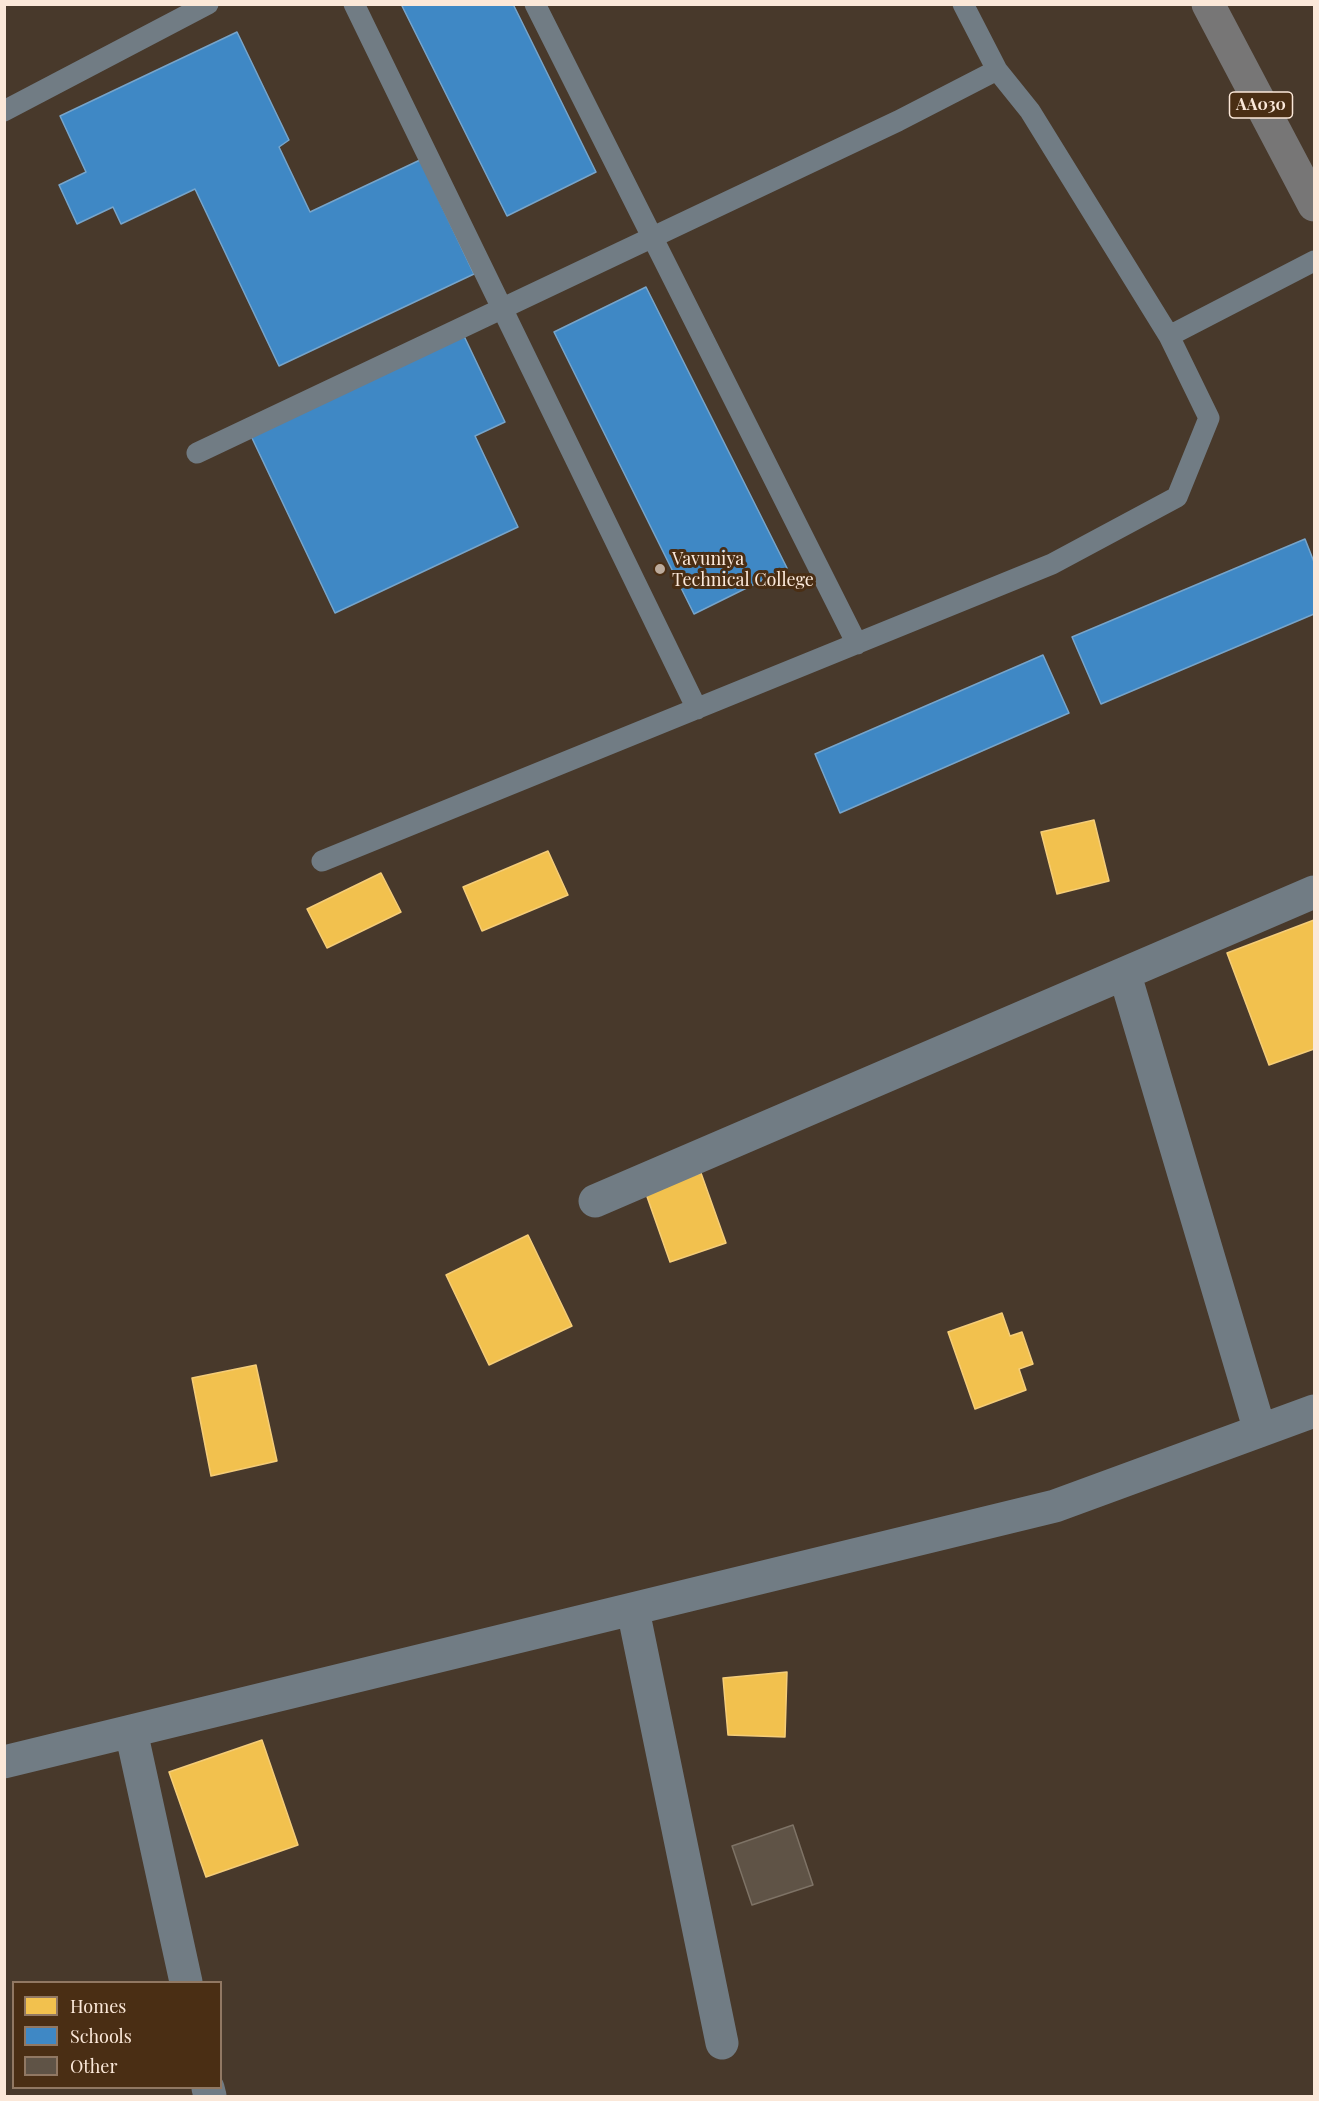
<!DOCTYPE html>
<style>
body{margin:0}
#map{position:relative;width:1319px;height:2101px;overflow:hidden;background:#48392b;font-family:"Playfair Display",serif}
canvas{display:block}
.frame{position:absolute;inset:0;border:6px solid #fbe8d9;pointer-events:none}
.legend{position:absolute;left:12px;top:1981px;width:210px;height:108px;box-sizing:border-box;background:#4a2e14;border:2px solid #917863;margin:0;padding:8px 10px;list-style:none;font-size:18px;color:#fbe8d9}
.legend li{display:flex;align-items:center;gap:12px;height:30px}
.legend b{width:30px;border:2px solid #917863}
</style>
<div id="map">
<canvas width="1319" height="2101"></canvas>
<div class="frame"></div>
<ul class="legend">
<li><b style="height:16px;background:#f2c14e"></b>Homes</li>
<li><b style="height:16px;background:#3f88c5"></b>Schools</li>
<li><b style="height:16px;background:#5f5346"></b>Other</li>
</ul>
</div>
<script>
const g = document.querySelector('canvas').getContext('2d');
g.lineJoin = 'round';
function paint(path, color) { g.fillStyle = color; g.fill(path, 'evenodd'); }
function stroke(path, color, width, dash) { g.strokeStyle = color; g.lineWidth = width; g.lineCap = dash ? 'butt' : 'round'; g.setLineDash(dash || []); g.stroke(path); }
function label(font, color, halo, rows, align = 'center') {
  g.font = font + ' "Playfair Display",serif'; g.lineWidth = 6; g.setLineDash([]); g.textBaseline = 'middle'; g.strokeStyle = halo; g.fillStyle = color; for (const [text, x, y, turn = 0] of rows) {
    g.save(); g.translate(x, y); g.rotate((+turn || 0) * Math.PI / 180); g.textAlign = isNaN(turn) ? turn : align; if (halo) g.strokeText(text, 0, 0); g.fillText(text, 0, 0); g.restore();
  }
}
const homes = new Path2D(`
 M 1094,820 L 1109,881 L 1057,894 L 1041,832 Z
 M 548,851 L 568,895 L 482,931 L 463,887 Z
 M 381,873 L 401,912 L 327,948 L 307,909 Z
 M 1314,920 L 1314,1049 L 1269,1065 L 1227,953 Z
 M 701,1173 L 726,1243 L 670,1262 L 645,1191 Z
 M 528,1235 L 572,1326 L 489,1365 L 446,1275 Z
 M 1002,1313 L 1010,1336 L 1022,1332 L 1033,1364 L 1019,1369 L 1026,1390 L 975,1409 L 948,1332 Z
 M 256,1365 L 277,1461 L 211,1476 L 192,1378 Z
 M 787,1672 L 785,1737 L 728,1735 L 723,1678 Z
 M 262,1740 L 298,1845 L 206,1877 L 169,1772 Z`);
const schools = new Path2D(`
 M 401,4 L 513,4 L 596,172 L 507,216 Z
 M 237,32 L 289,140 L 279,147 L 310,212 L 420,160 L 474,274 L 279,366 L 195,189 L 121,224 L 113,207 L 77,224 L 59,185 L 86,172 L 60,116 Z
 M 646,287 L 787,568 L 694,614 L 554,332 Z
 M 464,336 L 505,422 L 475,436 L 518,527 L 335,613 L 251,436 Z
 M 1305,539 L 1314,562 L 1314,614 L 1101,704 L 1072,637 Z
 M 1043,655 L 1069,713 L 840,813 L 815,754 Z`);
const building = new Path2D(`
 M 793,1825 L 813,1885 L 752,1905 L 732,1846 Z`);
const lane = new Path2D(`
 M 354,4 L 697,709
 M 535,4 L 857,644
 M 963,4 L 997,70
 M 4,111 L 208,4
 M 197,453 L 898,121 L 997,70 L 1030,111 L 1169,336
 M 322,861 L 1052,564 L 1177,497 L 1209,418 L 1169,336 L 1314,261`);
const street = new Path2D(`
 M 1125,975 L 1260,1431
 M 595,1201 L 1314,892
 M 633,1610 L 722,2043
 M 131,1731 L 186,1982
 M 4,1762 L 1055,1506 L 1314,1411
 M 208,2088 L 210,2096`);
const highway = new Path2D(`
 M 1208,4 L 1314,205`);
const markers = [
 [660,569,6,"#bcab9c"]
];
const shields = [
 [1261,105,63]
];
const shieldNames = [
 ["AA030",1261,105]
];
const poiNames = [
 ["Vavuniya",672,559],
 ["Technical College",672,580]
];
paint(homes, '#f2c14e');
stroke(homes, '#f5cd78', 1.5);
paint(schools, '#3f88c5');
stroke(schools, '#77a5cb', 1.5);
paint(building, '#5f5346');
stroke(building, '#7e7366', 1.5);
stroke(lane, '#717c84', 21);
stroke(street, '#717c84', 33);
stroke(highway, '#777676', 33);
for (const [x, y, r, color] of markers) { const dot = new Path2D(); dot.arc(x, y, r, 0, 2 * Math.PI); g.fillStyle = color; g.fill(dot); stroke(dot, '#4a2e14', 2); }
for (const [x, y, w] of shields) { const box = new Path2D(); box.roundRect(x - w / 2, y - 13, w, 26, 4.5); g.fillStyle = '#4a2e14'; g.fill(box); stroke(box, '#fbe8d9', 1.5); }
label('bold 16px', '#fbe8d9', null, shieldNames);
label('18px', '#fbe8d9', '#4a2e14', poiNames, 'left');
</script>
